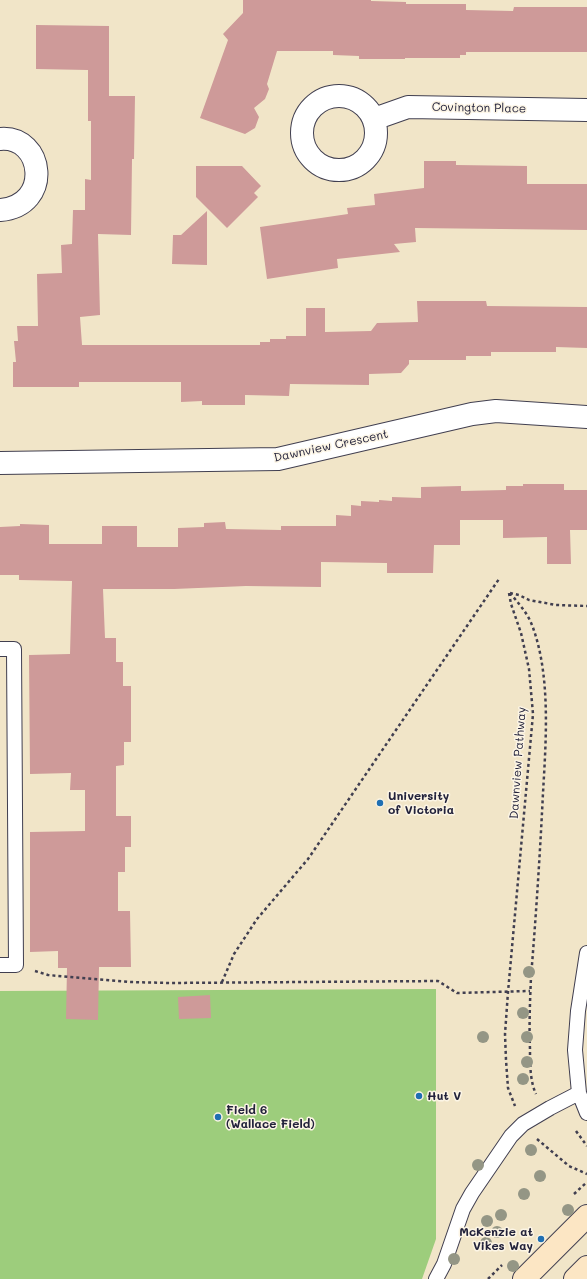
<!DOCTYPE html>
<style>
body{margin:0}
canvas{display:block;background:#f1e5c8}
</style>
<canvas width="587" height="1279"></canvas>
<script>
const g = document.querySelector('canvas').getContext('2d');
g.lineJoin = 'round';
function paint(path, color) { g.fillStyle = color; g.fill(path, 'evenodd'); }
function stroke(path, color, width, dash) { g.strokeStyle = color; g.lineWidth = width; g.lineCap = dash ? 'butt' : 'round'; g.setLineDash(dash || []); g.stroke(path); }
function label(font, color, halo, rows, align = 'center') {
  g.font = font + ' Mali,sans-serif'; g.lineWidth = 3; g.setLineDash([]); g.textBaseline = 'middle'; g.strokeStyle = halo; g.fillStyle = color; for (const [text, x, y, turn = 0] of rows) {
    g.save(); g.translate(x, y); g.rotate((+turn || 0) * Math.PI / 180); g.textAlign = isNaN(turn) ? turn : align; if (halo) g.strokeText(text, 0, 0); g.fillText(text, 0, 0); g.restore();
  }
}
const green = new Path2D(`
 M 436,989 L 436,1239 L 422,1279 L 0,1279 L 0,991 Z`);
const building = new Path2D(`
 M 243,0 L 371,0 L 371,1 L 406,2 L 406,4 L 466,4 L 466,10 L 513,11 L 514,7 L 587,7 L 587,52 L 466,52 L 466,55 L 460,55 L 460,58 L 405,58 L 405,59 L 359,59 L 359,56 L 333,55 L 333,51 L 277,51 L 267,84 L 269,89 L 265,99 L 254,108 L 259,117 L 255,128 L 245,134 L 200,118 L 228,40 L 223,34 L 243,13 Z
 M 36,25 L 109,26 L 109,96 L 135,96 L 134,159 L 132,159 L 131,235 L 98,234 L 100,315 L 80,317 L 82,345 L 260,345 L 260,342 L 270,342 L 270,339 L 286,339 L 286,336 L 306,336 L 306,308 L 325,308 L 325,332 L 371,331 L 377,323 L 418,322 L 417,301 L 486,301 L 487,306 L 587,307 L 587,348 L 556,347 L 556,352 L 491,352 L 491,356 L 466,356 L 466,360 L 409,360 L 409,364 L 401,373 L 369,374 L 369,385 L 290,384 L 289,396 L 245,395 L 245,405 L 202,405 L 202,401 L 181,402 L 181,382 L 79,382 L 79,387 L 13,387 L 13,362 L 16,362 L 14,341 L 18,341 L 17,326 L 38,326 L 37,274 L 62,273 L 61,245 L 72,244 L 73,210 L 85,210 L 85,179 L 91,180 L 91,121 L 88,121 L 88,70 L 36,69 Z
 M 424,161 L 456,161 L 456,165 L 527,166 L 527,184 L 587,184 L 587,230 L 415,228 L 416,242 L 394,244 L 400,252 L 337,259 L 338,268 L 267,279 L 260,227 L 348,214 L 347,208 L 375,205 L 374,194 L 424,188 Z
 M 196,166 L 242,166 L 261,186 L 254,193 L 258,197 L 227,228 L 196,197 Z
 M 207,211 L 207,265 L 172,264 L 173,235 L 181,235 Z
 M 523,484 L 564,484 L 564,490 L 587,490 L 587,530 L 570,530 L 571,564 L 547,564 L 547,537 L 503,538 L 503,520 L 460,520 L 460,545 L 434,545 L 433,573 L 387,573 L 387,563 L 321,562 L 321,587 L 246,586 L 174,589 L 103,589 L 105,638 L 116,638 L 116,662 L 123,662 L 123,686 L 131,686 L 131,742 L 124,742 L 124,765 L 116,766 L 116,816 L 131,816 L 131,847 L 125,847 L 125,872 L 118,872 L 118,911 L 130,911 L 131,967 L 99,967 L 98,1020 L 66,1019 L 67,968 L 58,968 L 58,951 L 30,952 L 30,832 L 85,831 L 85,790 L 70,790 L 71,773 L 30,774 L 29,655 L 70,654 L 72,581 L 19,580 L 19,575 L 0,575 L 0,527 L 20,526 L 20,524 L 49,525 L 49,544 L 102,544 L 102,526 L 137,526 L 137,547 L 178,547 L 178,528 L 204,527 L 204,523 L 225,522 L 226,529 L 281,530 L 281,526 L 336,526 L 336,515 L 351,516 L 351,505 L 361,506 L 361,501 L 379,502 L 379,500 L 392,501 L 392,497 L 421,498 L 421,487 L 461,486 L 461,491 L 506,490 L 506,486 L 523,486 Z
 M 210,995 L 211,1018 L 179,1019 L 178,997 Z`);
const path = new Path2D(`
 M 509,593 L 511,604 L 521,633 L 529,669 L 533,714 L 508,992 L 505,1034 L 506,1060 L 508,1088 L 515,1106
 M 510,593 C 518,603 527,612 532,625 C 551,675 546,740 543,793 C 540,854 536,916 531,977 C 530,1001 529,1025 530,1049 C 530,1064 530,1081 536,1094
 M 510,593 L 519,595 L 529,600 L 556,605 L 587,606
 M 35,971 L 48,975 L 129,982 L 170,983 L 438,981 L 457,993 L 530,991
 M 222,982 L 234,954 L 257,919 L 308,859 L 499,579
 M 576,1131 L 587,1146
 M 537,1139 L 569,1166 L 587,1174
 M 574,1194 L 587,1182
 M 488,1279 L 502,1265`);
const lane = new Path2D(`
 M 0,649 L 14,649 L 16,965 L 0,965
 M 587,953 L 578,1011 L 575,1050 L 579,1093 L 587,1113
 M 436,1279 L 444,1264 L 463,1209 L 472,1193 L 511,1136 L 523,1124 L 550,1108 L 579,1093`);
const street = new Path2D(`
 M302 133a37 37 0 1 1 74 0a37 37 0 1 1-74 0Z
 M 374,119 L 408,107 L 587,110
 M 0,139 C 44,135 53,206 0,210
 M 0,463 L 278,459 L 472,414 L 496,411 L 587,417`);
const secondary = new Path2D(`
 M 524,1279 L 587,1216
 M 575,1279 L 587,1267`);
const trees = [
 [529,972],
 [523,1013],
 [483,1037],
 [527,1037],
 [527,1062],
 [523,1079],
 [531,1150],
 [478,1165],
 [540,1176],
 [524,1194],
 [568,1210],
 [501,1215],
 [487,1221],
 [497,1232],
 [486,1243],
 [454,1259],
 [513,1266]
];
const markers = [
 [380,803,4,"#1f6fb2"],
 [419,1096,4,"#1f6fb2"],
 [218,1117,4,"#1f6fb2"],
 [541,1239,4,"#1f6fb2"]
];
const streetNames = [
 ["Covington Place",479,108,1],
 ["Dawnview Crescent",331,446,-12],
 ["Dawnview Pathway",518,763,-86]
];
const poiNames = [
 ["University",388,796],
 ["of Victoria",388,810],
 ["Hut V",427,1096],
 ["Field 6",226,1110],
 ["(Wallace Field)",226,1124],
 ["McKenzie at",533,1232,"right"],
 ["Vikes Way",533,1246,"right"]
];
paint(green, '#9dcd7c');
paint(building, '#ce9a99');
stroke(lane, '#413f50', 16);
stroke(street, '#413f50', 24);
stroke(secondary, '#413f50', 24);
stroke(path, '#413f50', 2.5, [3, 3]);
stroke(lane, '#fff', 14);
stroke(street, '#fff', 22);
stroke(secondary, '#fce6c4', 22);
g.fillStyle = '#949685';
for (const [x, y] of trees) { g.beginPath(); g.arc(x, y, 6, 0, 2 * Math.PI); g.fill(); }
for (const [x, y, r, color] of markers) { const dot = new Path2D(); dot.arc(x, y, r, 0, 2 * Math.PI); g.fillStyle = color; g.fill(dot); stroke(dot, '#fcf5e5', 1.5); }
label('12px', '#22223b', '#fcf5e5', streetNames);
label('bold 12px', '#22223b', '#fcf5e5', poiNames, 'left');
</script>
